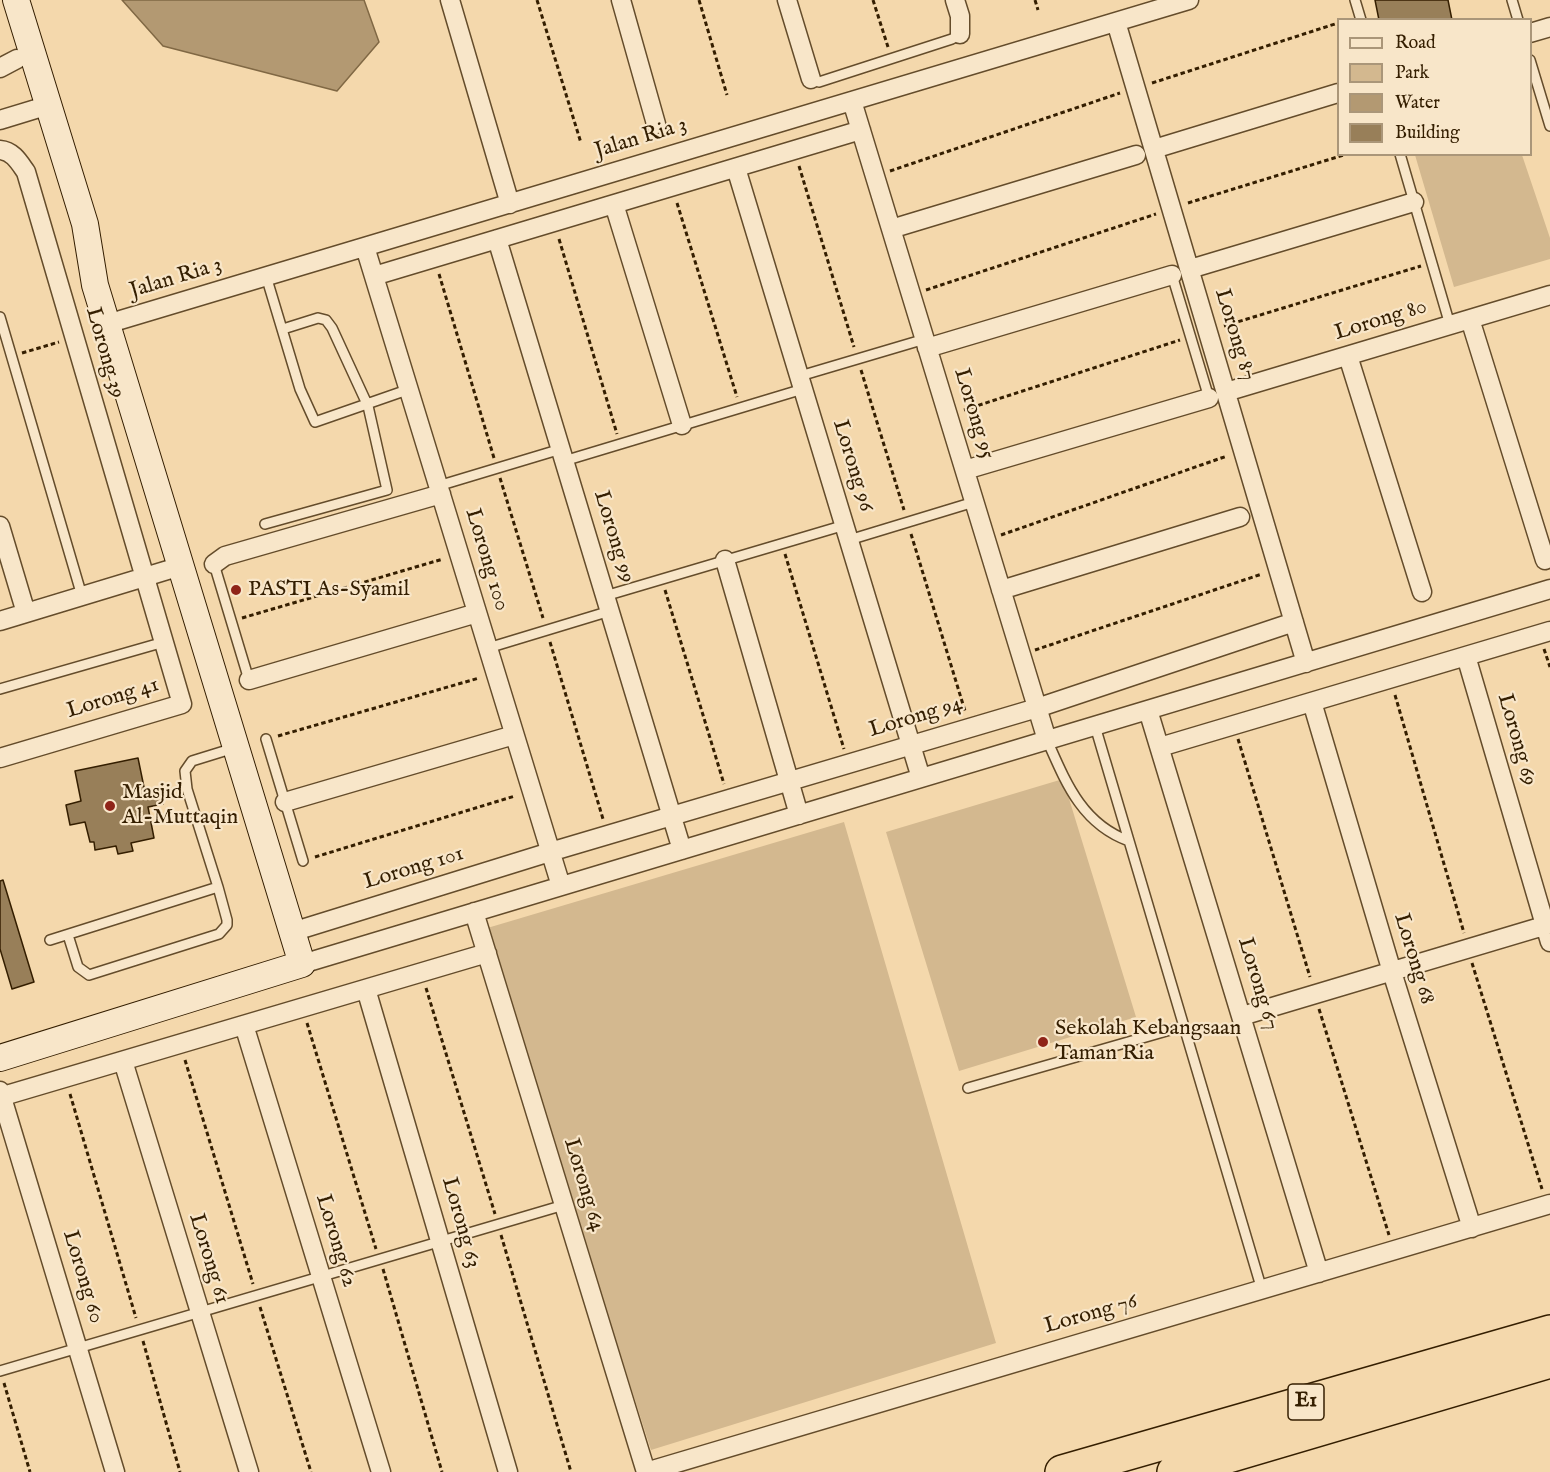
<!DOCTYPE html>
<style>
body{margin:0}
#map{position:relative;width:1550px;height:1472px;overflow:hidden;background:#f4d8ac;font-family:"IM FELL English",serif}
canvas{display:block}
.legend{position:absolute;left:1337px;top:18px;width:195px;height:138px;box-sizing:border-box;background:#f8e6c9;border:2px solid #aa9679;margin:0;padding:8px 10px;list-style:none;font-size:18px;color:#341e00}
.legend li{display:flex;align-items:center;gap:12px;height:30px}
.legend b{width:30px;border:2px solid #aa9679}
</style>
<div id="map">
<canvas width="1550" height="1472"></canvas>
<ul class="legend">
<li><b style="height:8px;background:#f8e6c9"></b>Road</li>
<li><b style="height:16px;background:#d3b88f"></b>Park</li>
<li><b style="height:16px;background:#b39972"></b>Water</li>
<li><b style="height:16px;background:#987f59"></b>Building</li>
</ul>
</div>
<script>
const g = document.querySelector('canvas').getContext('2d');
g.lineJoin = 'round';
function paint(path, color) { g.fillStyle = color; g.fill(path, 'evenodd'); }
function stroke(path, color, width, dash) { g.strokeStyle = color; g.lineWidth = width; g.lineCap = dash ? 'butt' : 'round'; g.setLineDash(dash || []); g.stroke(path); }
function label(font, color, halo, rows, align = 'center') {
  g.font = font + ' "IM FELL English",serif'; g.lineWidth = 4.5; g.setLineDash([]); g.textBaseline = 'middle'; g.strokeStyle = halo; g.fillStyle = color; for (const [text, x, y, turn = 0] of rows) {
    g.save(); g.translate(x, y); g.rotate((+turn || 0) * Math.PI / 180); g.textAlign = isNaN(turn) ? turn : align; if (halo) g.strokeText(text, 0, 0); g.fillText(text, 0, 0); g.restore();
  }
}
const green = new Path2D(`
 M 1415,155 L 1522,155 L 1550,238 L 1550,259 L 1454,287 Z
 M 1063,779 L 1136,1017 L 959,1071 L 886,832 Z
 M 844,822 L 996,1343 L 651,1450 L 484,929 Z`);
const water = new Path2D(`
 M 122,0 L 364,0 L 379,42 L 337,91 L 163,46 Z`);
const building = new Path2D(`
 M 1375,0 L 1448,0 L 1452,20 L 1379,20 Z
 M 138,758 L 145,792 L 160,789 L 163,804 L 148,807 L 154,838 L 131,843 L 133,851 L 118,854 L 116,846 L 95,850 L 94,842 L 90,842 L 85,822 L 70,825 L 66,805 L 81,801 L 75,771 Z
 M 3,880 L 34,982 L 12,989 L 0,949 L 0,881 Z`);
const path = new Path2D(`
 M 537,0 L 581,143
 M 699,0 L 727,95
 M 873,0 L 888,47
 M 1035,0 L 1038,10
 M 1152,83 L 1338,23
 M 799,166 L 854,347
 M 890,171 L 1120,93
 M 677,203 L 737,397
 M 1188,203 L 1347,154
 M 559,239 L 617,434
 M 439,274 L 494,458
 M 926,290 L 1156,214
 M 1224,326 L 1421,266
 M 22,353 L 59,342
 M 861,370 L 904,510
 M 964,410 L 1180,340
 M 500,478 L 543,618
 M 911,534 L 965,711
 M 1001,535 L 1227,456
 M 785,554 L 844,749
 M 665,590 L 724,784
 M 242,618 L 443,559
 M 550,642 L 603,819
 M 1544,649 L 1550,667
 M 1035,650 L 1262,574
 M 1395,695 L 1464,933
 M 278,736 L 479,678
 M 1238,739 L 1310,977
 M 315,857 L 515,796
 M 1472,963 L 1542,1189
 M 426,988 L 495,1214
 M 1319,1009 L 1389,1235
 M 307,1023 L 376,1249
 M 185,1060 L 253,1284
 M 70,1094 L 136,1318
 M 501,1235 L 571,1472
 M 383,1269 L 442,1472
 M 260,1307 L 311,1472
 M 143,1341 L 180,1472
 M 4,1383 L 30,1472`);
const lane = new Path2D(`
 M 1355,0 L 1361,20
 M 1512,0 L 1518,20
 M 1530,60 L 1550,126
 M 811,79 L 819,82 L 952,39 L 960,34
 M 1400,154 L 1450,325
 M 1172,275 L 1209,398
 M 266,276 L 300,389 L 315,422 L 407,390
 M 0,317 L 82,596
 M 800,376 L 925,339
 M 564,461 L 803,389
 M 438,486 L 561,449
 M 265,524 L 387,490 L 368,406 L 332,328 L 326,320 L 318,318 L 283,329
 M 849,540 L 974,502
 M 214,564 L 249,680
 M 605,596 L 845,525
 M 488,648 L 610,611
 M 0,689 L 164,642
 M 1095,726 L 1262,1290
 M 266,739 L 303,861
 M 1047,740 C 1066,783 1082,824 1129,841
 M 68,935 L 78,967 L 89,975 L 219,934 L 227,925 L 227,920 L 218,887
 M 50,940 L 218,887 L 187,789 L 185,771 L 192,761 L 234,748
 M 968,1088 L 1184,1026
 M 0,1371 L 564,1205`);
const street = new Path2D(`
 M 450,0 L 510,204
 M 621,0 L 656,124
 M 787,0 L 811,79
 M 955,0 L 960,16 L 960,34
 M 1116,22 L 1306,663
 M 1530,33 L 1550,27
 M 0,68 L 17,59
 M 852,101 L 1047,740
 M 0,120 L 49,105
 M 1154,149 L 1338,93
 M 0,150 C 13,151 19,162 26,172 L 182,704 L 0,758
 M 736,168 L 921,778
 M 614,204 L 682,425
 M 891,229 L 1136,155
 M 497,239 L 682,850
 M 365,247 L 561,886
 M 1190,269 L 1414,202
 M 374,276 L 861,130
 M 1470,319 L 1545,560
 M 107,324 L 1189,0
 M 927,348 L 1172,275
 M 1348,356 L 1422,592
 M 1226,392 L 1550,295
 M 965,470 L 1209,398
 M 0,526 L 26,613
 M 725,560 L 799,815
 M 214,564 L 225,556 L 441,494
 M 1001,590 L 1240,517
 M 0,621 L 181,566
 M 1466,656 L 1550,942
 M 249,680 L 477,613
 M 1312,702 L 1392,972 L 1472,1228
 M 1148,710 L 1319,1273
 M 1160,747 L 1550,631
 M 285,802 L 514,735
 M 474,912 L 646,1472
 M 292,932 L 550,852 L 1037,708 L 1294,622
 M 302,964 L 1550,589
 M 366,989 L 508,1472
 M 1242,1016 L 1550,924
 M 244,1025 L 381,1472
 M 123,1061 L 249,1472
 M 0,1091 L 115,1472
 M 0,1097 L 487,953
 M 646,1472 L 1550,1204`);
const secondary = new Path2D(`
 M 0,1058 L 302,964 L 95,285 L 85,224 L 16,0`);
const highway = new Path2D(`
 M 1062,1472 L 1550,1332
 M 1174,1472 L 1550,1361`);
const markers = [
 [236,590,6,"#8f2418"],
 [110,806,6,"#8f2418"],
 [1043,1042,6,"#8f2418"]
];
const shields = [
 [1306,1402,36]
];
const shieldNames = [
 ["E1",1306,1402]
];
const streetNames = [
 ["Jalan Ria 3",641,139,-17],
 ["Jalan Ria 3",176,279,-17],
 ["Lorong 80",1381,321,-17],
 ["Lorong 87",1234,335,73],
 ["Lorong 39",104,353,74],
 ["Lorong 95",973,414,73],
 ["Lorong 96",852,466,73],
 ["Lorong 99",613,537,73],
 ["Lorong 100",486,560,73],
 ["Lorong 41",113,699,-17],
 ["Lorong 94",916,718,-17],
 ["Lorong 69",1516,740,74],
 ["Lorong 101",414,869,-17],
 ["Lorong 68",1413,959,73],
 ["Lorong 67",1257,984,73],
 ["Lorong 64",583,1185,73],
 ["Lorong 63",460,1223,74],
 ["Lorong 62",335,1241,73],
 ["Lorong 61",208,1259,73],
 ["Lorong 60",82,1277,73],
 ["Lorong 76",1091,1315,-16]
];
const poiNames = [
 ["PASTI As-Syamil",248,590],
 ["Masjid",122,793],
 ["Al-Muttaqin",122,818],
 ["Sekolah Kebangsaan",1055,1029],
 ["Taman Ria",1055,1054]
];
paint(green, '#d3b88f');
paint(water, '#b39972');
stroke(water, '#806844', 1.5);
paint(building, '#987f59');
stroke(building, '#341e00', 1.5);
stroke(lane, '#644c2b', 12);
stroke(street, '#644c2b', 21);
stroke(secondary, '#341e00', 28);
stroke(highway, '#341e00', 36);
stroke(path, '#341e00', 3, [4.5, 3]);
stroke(lane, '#f8e6c9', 9);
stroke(street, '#f8e6c9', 18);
stroke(secondary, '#f8e6c9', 26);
stroke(highway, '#f4d8ac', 33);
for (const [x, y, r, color] of markers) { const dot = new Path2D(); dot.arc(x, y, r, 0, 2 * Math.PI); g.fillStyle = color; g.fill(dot); stroke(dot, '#f8e6c9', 2); }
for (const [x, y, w] of shields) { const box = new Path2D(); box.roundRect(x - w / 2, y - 18, w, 36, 4.5); g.fillStyle = '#f8e6c9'; g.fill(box); stroke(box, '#341e00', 1.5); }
label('bold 21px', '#341e00', null, shieldNames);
label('22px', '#341e00', '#f8e6c9', streetNames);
label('22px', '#341e00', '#f8e6c9', poiNames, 'left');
</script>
